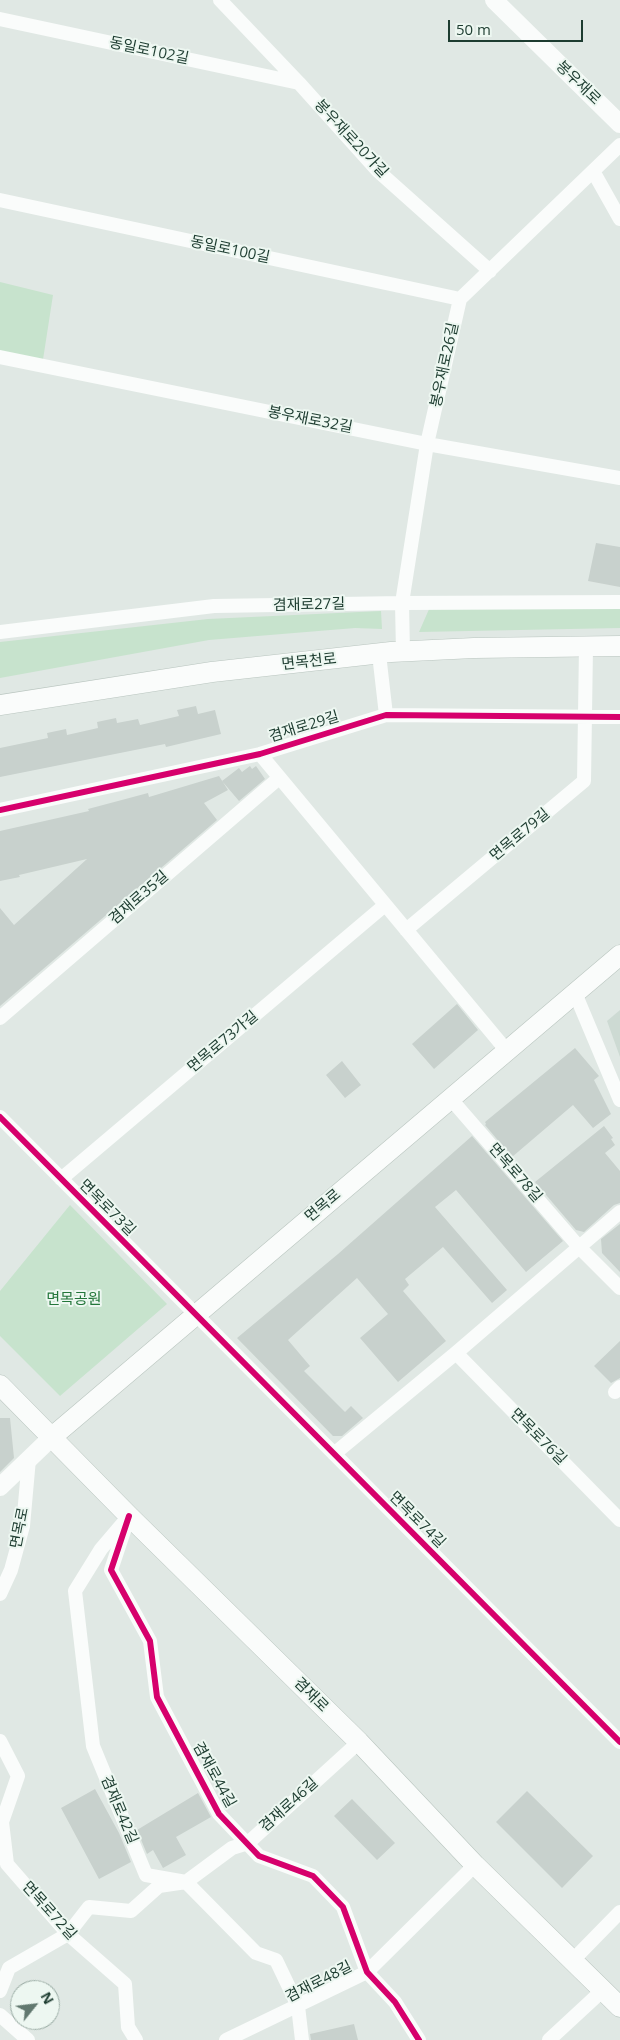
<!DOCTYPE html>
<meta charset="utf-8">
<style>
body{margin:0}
#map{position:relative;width:620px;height:2040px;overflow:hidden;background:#e0e8e4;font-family:"Open Sans",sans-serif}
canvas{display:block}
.north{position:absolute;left:10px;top:1980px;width:50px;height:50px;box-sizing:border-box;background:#edf7f1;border:1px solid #9aaca4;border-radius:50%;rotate:61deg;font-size:14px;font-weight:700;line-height:20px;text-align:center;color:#1d3c30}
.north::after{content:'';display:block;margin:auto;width:18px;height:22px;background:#61786f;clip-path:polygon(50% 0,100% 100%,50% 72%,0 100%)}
.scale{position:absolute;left:448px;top:20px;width:135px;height:22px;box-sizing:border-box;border:2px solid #1d3c30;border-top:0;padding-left:6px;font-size:15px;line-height:18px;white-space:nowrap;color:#1d3c30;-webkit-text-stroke:4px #edf7f1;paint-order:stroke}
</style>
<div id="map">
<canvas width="620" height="2040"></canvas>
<div class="north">N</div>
<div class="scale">50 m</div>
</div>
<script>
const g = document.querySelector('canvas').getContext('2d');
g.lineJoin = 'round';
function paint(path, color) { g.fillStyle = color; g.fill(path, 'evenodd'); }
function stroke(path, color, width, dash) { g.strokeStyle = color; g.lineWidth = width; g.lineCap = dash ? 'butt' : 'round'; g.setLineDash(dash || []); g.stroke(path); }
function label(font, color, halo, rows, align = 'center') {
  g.font = font + ' "Open Sans","Noto Sans KR",sans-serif'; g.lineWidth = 4; g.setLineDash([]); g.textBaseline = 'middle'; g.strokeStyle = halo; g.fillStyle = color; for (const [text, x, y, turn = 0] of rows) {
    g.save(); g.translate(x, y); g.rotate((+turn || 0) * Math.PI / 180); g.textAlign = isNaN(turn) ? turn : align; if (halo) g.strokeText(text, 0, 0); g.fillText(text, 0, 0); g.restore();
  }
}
const built = new Path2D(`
 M 620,1010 L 620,1057 L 607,1021 Z`);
const green = new Path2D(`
 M 0,282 L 53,295 L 42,366 L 0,357 Z
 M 430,607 L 620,609 L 620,628 L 419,632 Z
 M 381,611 L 382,629 L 355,628 L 209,640 L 0,678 L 0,642 L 208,619 Z
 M 70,1205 L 167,1304 L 60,1396 L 0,1336 L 0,1291 Z`);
const building = new Path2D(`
 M 596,543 L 620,547 L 620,587 L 588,581 Z
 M 196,706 L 198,714 L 215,710 L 221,734 L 166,747 L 165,744 L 0,777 L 0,748 L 48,738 L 47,733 L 66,729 L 67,735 L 98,728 L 97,722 L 116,718 L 117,723 L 138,719 L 140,725 L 179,716 L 177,710 Z
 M 250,766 L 252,769 L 256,766 L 265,779 L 239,801 L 222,781 L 239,768 L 242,772 Z
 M 219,776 L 228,790 L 204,803 L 217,820 L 0,1006 L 0,908 L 14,925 L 87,859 L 19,875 L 20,877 L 0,881 L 0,831 L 89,811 L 88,809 L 148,793 L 149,797 Z
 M 457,1004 L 478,1030 L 434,1069 L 412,1044 Z
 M 575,1048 L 599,1076 L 594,1080 L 611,1114 L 593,1128 L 573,1105 L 512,1157 L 485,1125 L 486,1124 L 485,1122 Z
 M 342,1061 L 361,1085 L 345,1098 L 326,1075 Z
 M 604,1126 L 613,1138 L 611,1139 L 615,1145 L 605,1153 L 620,1171 L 620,1203 L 614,1205 L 584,1232 L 576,1230 L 535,1182 Z
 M 472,1136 L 563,1241 L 526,1272 L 456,1190 L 435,1207 L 507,1290 L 492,1303 L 443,1247 L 405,1279 L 409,1285 L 403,1291 L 446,1341 L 398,1382 L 360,1338 L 388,1314 L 357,1278 L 288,1340 L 310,1366 L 304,1371 L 345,1412 L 351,1406 L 363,1418 L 342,1436 L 333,1436 L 237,1338 L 338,1254 Z
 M 620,1224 L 620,1272 L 602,1253 L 601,1239 Z
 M 620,1341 L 620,1378 L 611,1383 L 594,1366 Z
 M 0,1418 L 10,1418 L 14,1458 L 0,1472 Z
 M 95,1789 L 119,1833 L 131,1862 L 99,1879 L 61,1808 Z
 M 527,1791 L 593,1856 L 562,1888 L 496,1822 Z
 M 198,1793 L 211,1817 L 176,1837 L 186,1855 L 163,1868 L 153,1850 L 147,1854 L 137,1830 Z
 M 352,1799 L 395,1843 L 377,1860 L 334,1816 Z
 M 354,2024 L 358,2040 L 311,2040 L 310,2034 Z`);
const minor = new Path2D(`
 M 220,0 L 299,83 L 378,171 L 490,271
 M 0,19 L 299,83
 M 593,171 L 620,219
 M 0,200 L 460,299
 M 0,357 L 427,444 L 620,478
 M 0,632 L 214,606 L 402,603 L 620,602
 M 403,652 L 402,603 L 427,444 L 460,299 L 620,145
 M 379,654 L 386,715
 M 260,754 L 507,1051
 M 0,810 L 260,754 L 386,715 L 620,717
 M 406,930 L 584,781 L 586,647
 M 575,993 L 620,1100
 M 0,1018 L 279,778
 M 450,1098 L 579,1247 L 620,1288
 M 0,1117 L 620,1742
 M 61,1179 L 385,905
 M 456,1353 L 620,1520
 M 615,1392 L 620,1387
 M 334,1454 L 456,1353 L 620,1212
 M 129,1516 L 111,1570 L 150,1641 L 157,1697 L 219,1814 L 259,1856 L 313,1876 L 343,1907 L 367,1972 L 395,2002 L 419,2040
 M 124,1522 L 101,1549 L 75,1591 L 93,1746 L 146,1875 L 186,1882 L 256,1953 L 276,1960 L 298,2006 L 302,2040
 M 0,1594 L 11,1570 L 23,1526 L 29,1459
 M 0,1741 L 18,1776 L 2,1822 L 7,1864 L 68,1934 L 125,1984 L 128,2027 L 136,2040
 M 573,1960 L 620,1912
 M 0,1991 L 9,1968 L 68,1934 L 89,1907 L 131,1911 L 159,1886 L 186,1882 L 232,1848 L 248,1843 L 359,1742
 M 0,2015 L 28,2040
 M 226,2040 L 367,1972 L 475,1865
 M 549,2040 L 603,1990`);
const tertiary = new Path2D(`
 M 494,0 L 620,124
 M 0,1487 L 52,1437`);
const secondary = new Path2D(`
 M 0,705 L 212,672 L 391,652 L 474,648 L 620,646
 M 0,1385 L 129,1516 L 359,1742 L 475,1865 L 620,2007
 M 52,1437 L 620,955`);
const cycleway = new Path2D(`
 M 0,810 L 260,754 L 386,715 L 620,717
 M 0,1117 L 620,1742
 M 129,1516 L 111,1570 L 150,1641 L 157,1697 L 219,1814 L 259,1856 L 313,1876 L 343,1907 L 367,1972 L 395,2002 L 419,2040`);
const streetNames = [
 ["동일로102길",149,51,12],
 ["봉우재로",578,83,44],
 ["봉우재로20가길",351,139,47],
 ["동일로100길",230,250,12],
 ["봉우재로26길",445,365,-78],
 ["봉우재로32길",310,420,11],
 ["겸재로27길",309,605,-1],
 ["면목천로",309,662,-6],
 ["겸재로29길",304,727,-17],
 ["면목로79길",520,835,-40],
 ["겸재로35길",139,898,-41],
 ["면목로73가길",223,1042,-40],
 ["면목로78길",515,1173,49],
 ["면목로",323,1206,-40],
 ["면목로73길",107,1208,45],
 ["면목로76길",538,1437,45],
 ["면목로74길",417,1520,45],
 ["면목로",20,1528,-79],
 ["겸재로",311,1695,45],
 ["겸재로44길",214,1775,61],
 ["겸재로46길",289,1805,-42],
 ["겸재로42길",119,1810,67],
 ["면목로72길",49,1911,48],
 ["겸재로48길",319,1982,-27]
];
const parkNames = [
 ["면목공원",74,1300]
];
paint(built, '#cddad3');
paint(green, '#c7e3cd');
paint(building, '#c8d1cd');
stroke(secondary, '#b9c5bf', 21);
stroke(minor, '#fafcfb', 14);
stroke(tertiary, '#fafcfb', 18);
stroke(secondary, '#fafcfb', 20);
stroke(cycleway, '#d6006c', 6);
label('15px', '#1d3c30', '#edf7f1', streetNames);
label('15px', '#23763a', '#edf7f1', parkNames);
</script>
